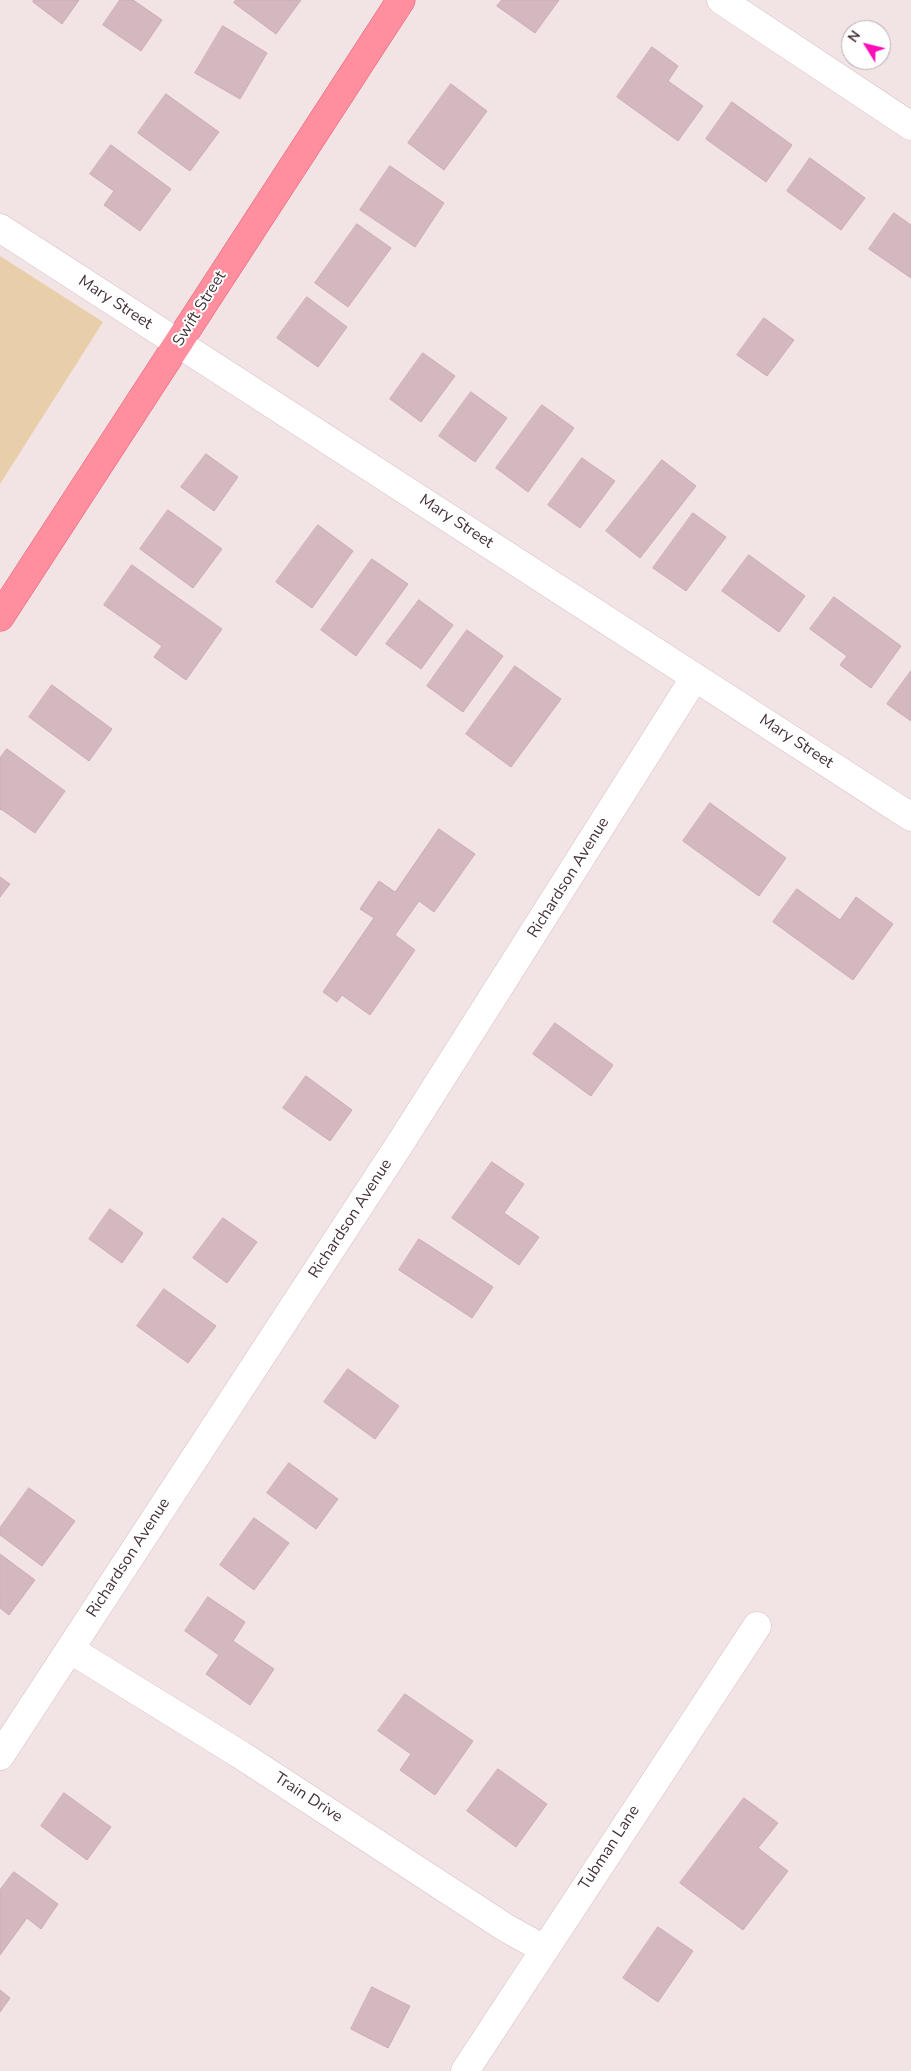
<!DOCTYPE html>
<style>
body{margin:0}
#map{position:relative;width:911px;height:2071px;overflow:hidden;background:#f2e3e5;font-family:"Nunito Sans",sans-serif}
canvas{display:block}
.north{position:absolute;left:841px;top:20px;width:50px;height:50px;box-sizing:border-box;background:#fff;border:1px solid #b4adaf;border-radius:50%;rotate:306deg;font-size:14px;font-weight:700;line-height:20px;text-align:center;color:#443337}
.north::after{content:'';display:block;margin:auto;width:18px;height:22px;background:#ff0db7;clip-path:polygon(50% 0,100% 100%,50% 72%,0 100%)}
</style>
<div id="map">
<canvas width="911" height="2071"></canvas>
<div class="north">N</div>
</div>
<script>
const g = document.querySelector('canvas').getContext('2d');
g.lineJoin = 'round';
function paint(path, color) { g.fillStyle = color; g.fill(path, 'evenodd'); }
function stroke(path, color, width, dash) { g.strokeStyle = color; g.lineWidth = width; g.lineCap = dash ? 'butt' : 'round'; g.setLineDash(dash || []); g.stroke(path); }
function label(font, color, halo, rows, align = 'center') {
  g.font = font + ' "Nunito Sans",sans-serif'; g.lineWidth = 4; g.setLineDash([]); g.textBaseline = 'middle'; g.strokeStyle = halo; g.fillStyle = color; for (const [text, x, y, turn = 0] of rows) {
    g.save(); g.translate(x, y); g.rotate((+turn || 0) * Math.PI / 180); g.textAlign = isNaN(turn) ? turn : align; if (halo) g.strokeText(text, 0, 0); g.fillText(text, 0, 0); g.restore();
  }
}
const green = new Path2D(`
 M 0,256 L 103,322 L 0,484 Z`);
const building = new Path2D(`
 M 34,0 L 79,0 L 62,24 L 33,2 Z
 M 120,0 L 133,0 L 162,20 L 141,51 L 103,25 Z
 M 236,0 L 301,0 L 276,34 L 234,3 Z
 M 502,0 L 559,0 L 535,33 L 497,6 Z
 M 223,26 L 267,53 L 240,99 L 195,73 Z
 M 652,47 L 678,66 L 668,81 L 703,106 L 678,141 L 617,97 Z
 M 451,84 L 487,111 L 444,170 L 408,143 Z
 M 166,94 L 219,132 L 190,171 L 138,133 Z
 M 732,102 L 792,145 L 766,182 L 706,139 Z
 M 111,145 L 171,189 L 140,231 L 104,205 L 114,191 L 90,174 Z
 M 810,158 L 865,198 L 841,230 L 787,191 Z
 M 390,166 L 444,203 L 415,247 L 360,210 Z
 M 894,213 L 911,225 L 911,278 L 869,249 Z
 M 357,224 L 391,248 L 348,307 L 315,283 Z
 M 307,297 L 347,327 L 318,367 L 277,338 Z
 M 764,318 L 794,340 L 767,376 L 737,355 Z
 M 423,353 L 455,376 L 421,422 L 390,399 Z
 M 471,392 L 507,418 L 475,462 L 439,436 Z
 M 542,405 L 574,428 L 528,492 L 496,468 Z
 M 206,454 L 238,477 L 214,511 L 181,487 Z
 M 582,458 L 615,481 L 580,528 L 548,505 Z
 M 662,460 L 696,486 L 640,558 L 606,531 Z
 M 168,510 L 222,549 L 193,588 L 140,549 Z
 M 693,513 L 726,537 L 686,591 L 653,568 Z
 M 318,525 L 353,551 L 312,608 L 276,582 Z
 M 749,555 L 805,596 L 779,632 L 722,591 Z
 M 372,559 L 408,584 L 356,656 L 321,630 Z
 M 132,565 L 222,629 L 186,680 L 154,657 L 162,646 L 104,605 Z
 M 834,597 L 901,646 L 871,688 L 840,665 L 847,656 L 810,629 Z
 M 419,600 L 453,625 L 421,669 L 386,644 Z
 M 467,630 L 503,656 L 463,712 L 427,686 Z
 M 515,666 L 561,699 L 511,767 L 466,734 Z
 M 911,671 L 911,721 L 887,704 Z
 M 52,685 L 112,729 L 89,761 L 29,717 Z
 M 7,749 L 65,791 L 35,833 L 1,809 L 0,810 L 0,758 Z
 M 710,803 L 786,858 L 759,896 L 683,841 Z
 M 439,829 L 475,854 L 434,912 L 419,901 L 395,935 L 415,950 L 370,1015 L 342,995 L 337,1002 L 323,992 L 374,918 L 360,909 L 379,881 L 395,892 Z
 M 0,877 L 10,884 L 0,897 Z
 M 797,889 L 840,920 L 856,897 L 893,924 L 853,980 L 773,922 Z
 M 555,1023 L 613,1065 L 591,1096 L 533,1054 Z
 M 306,1076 L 352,1110 L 330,1141 L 283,1108 Z
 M 492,1162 L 524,1184 L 504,1213 L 539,1237 L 519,1265 L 452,1218 Z
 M 110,1209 L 143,1233 L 122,1263 L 89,1239 Z
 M 223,1218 L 257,1242 L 227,1283 L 193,1258 Z
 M 419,1239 L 493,1287 L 472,1318 L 399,1270 Z
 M 164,1289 L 216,1326 L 188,1363 L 137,1326 Z
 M 348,1369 L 399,1406 L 375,1439 L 324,1402 Z
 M 289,1463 L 338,1499 L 316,1529 L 267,1493 Z
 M 29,1488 L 75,1521 L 42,1566 L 0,1535 L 0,1528 Z
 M 254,1518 L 289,1543 L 254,1590 L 220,1565 Z
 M 0,1554 L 35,1580 L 9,1615 L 0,1608 Z
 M 208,1597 L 245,1622 L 233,1641 L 274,1669 L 250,1705 L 206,1674 L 219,1655 L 185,1631 Z
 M 405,1694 L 473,1741 L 435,1795 L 400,1770 L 411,1754 L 378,1731 Z
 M 498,1769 L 547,1804 L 516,1847 L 467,1811 Z
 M 64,1793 L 111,1827 L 87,1860 L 41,1826 Z
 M 744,1798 L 778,1823 L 758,1848 L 788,1871 L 743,1930 L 680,1883 Z
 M 14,1872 L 58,1904 L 41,1929 L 27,1918 L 0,1955 L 0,1890 Z
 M 658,1927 L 693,1951 L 658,2002 L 623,1978 Z
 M 372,1987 L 410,2006 L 388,2048 L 351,2029 Z
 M 0,1990 L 10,1998 L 0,2012 Z`);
const minor = new Path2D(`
 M 721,0 L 911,126
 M 0,228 L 911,817
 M 71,1650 L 241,1755 L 506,1928 L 544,1949
 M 0,1756 L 403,1139 L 695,677
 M 465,2071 L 757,1626`);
const major = new Path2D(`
 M 0,617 L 401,0`);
const streetNames = [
 ["Mary Street",115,303,33],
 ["Swift Street",200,309,-58],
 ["Mary Street",456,522,33],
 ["Mary Street",796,742,33],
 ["Richardson Avenue",569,878,-58],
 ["Richardson Avenue",351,1219,-57],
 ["Richardson Avenue",129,1558,-57],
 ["Train Drive",308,1798,33],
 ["Tubman Lane",610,1848,-57]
];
paint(green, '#e8cfaa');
paint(building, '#d4b8bf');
stroke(building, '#ceabb4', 1);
stroke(minor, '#d8bfc4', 29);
stroke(major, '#e65d72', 29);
stroke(minor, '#fff', 28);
stroke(major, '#ff8f9e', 28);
label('16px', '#443337', '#fff', streetNames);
</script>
